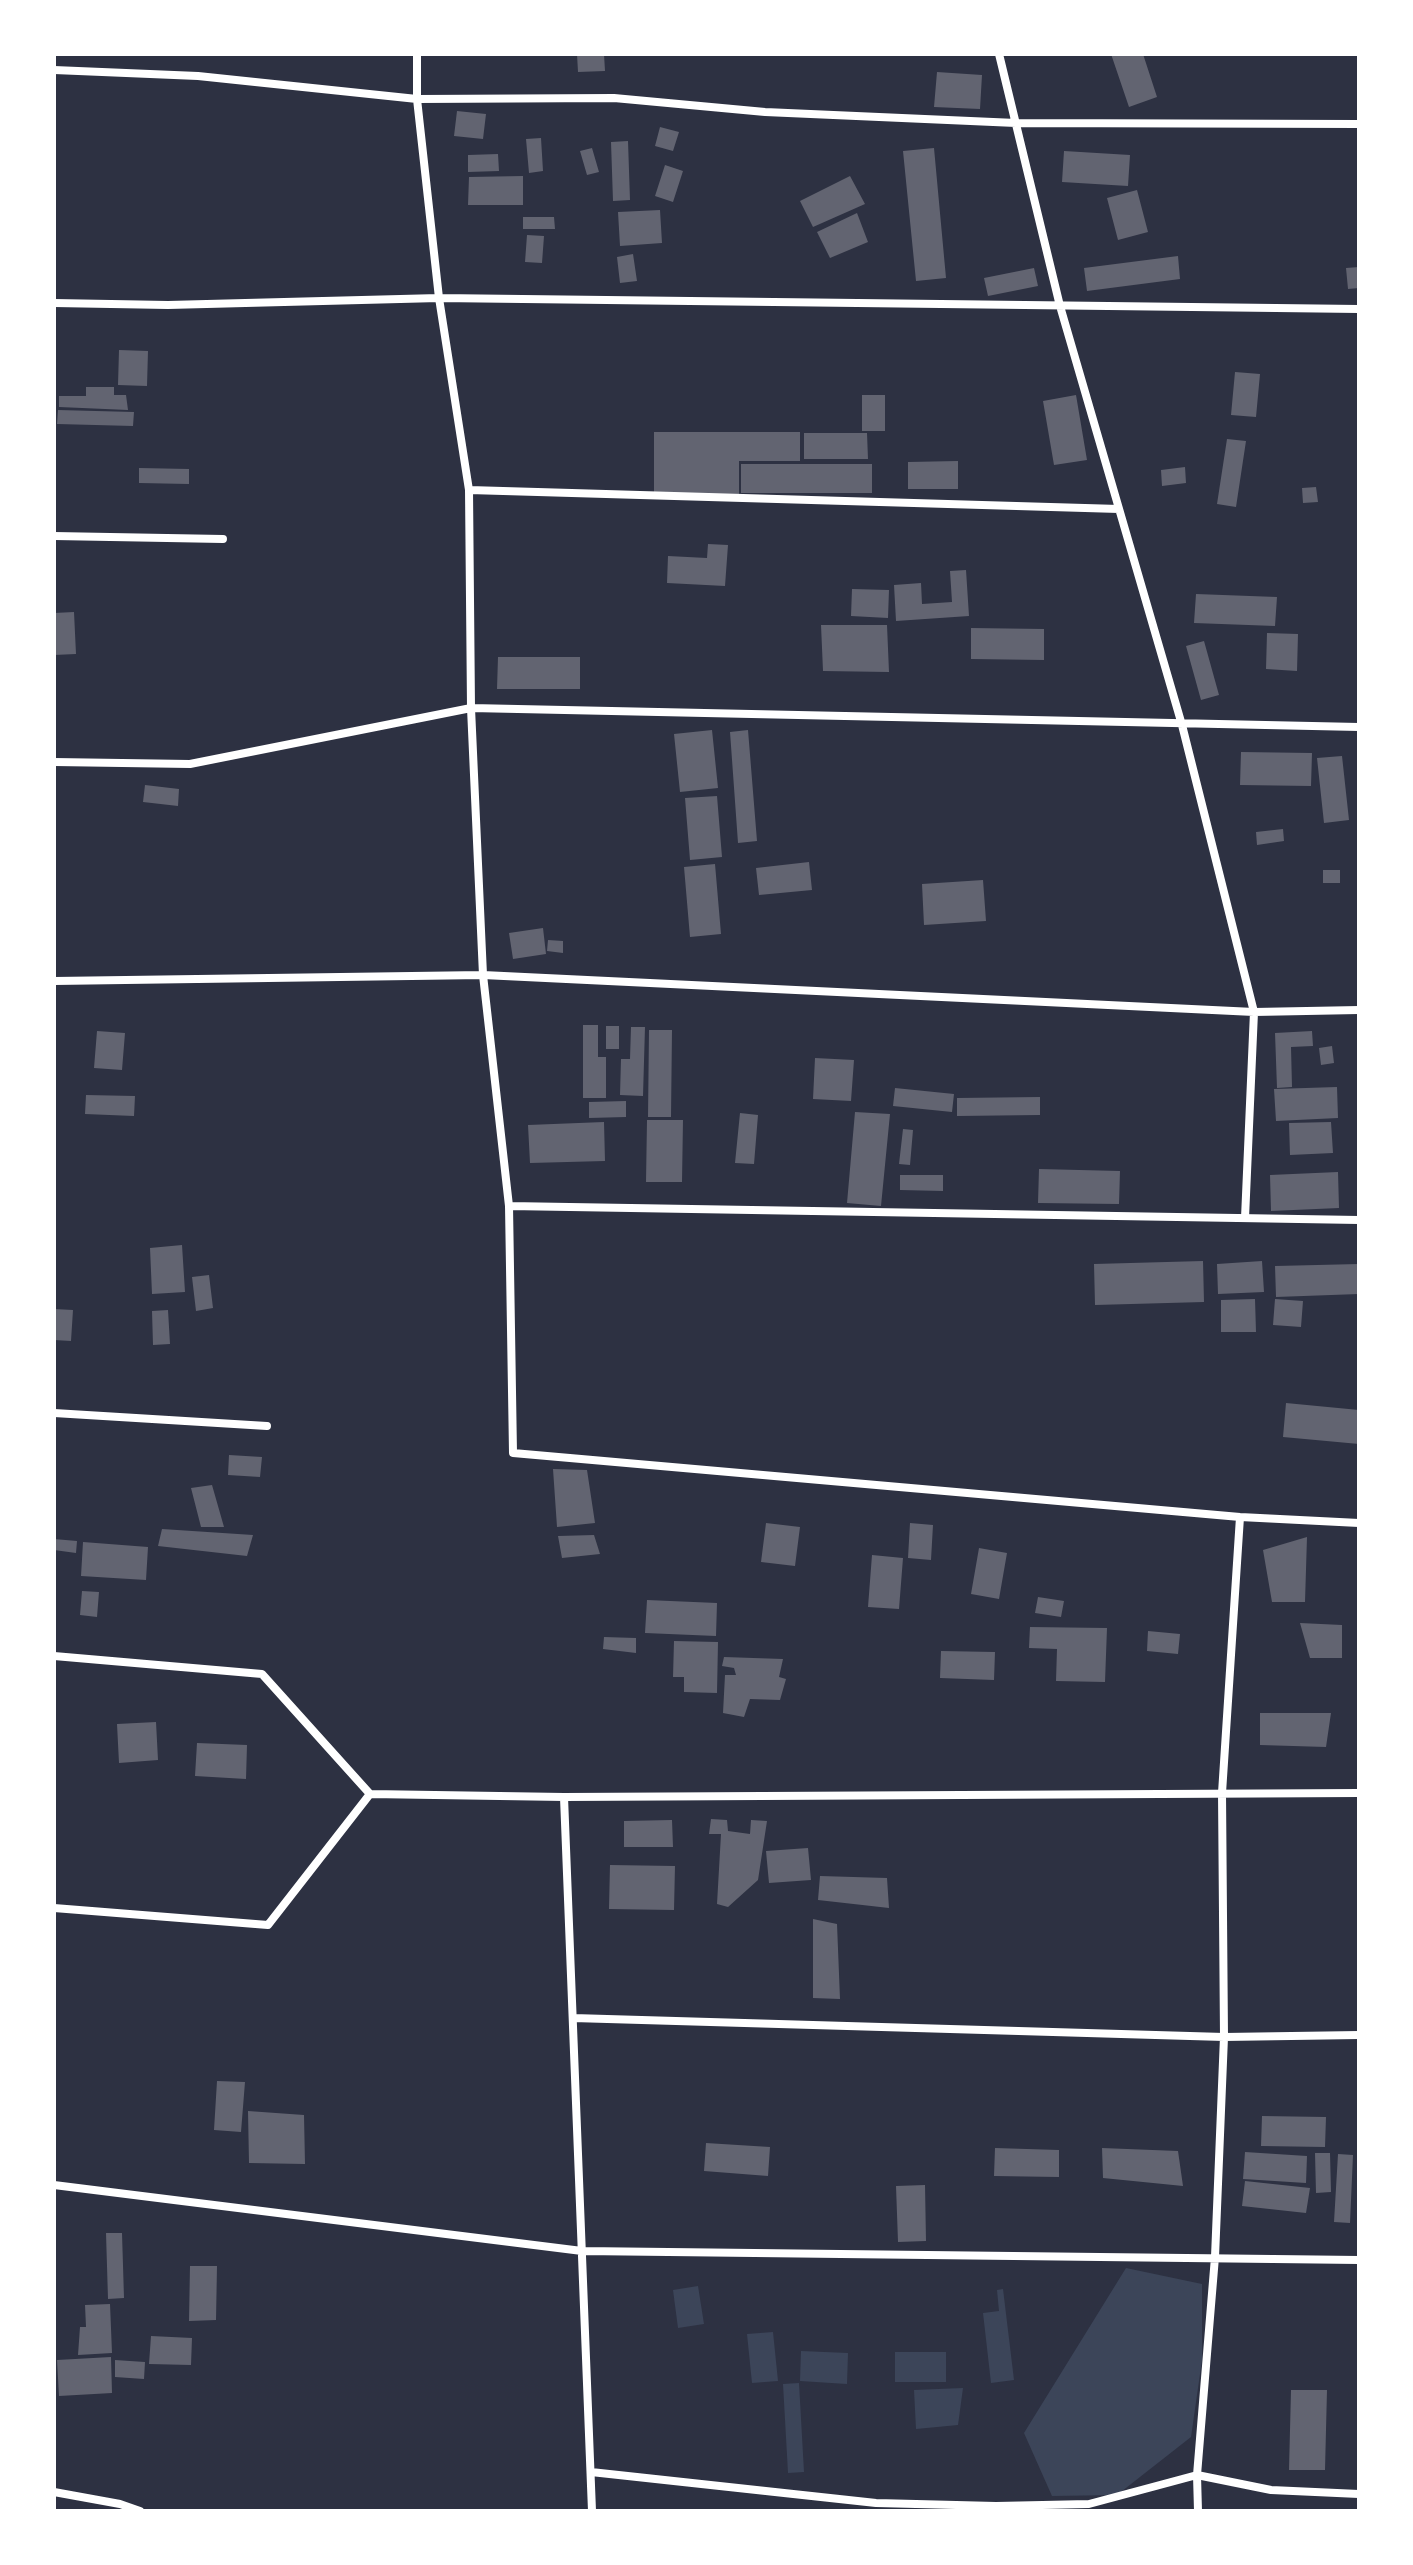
<!DOCTYPE html>
<style>
body{margin:0}
#map{position:relative;width:1413px;height:2565px;overflow:hidden;background:#2d3142;font-family:Commissioner,sans-serif}
canvas{display:block}
.frame{position:absolute;inset:0;border:56px solid #fff;pointer-events:none}
</style>
<div id="map">
<canvas width="1413" height="2565"></canvas>
<div class="frame"></div>
</div>
<script>
const g = document.querySelector('canvas').getContext('2d');
g.lineJoin = 'round';
function paint(path, color) { g.fillStyle = color; g.fill(path, 'evenodd'); }
function stroke(path, color, width, dash) { g.strokeStyle = color; g.lineWidth = width; g.lineCap = dash ? 'butt' : 'round'; g.setLineDash(dash || []); g.stroke(path); }
const green = new Path2D(`
 M 1126,2268 L 1202,2284 L 1202,2360 L 1191,2437 L 1117,2495 L 1052,2496 L 1024,2433 Z
 M 698,2286 L 704,2324 L 678,2328 L 673,2290 Z
 M 1003,2289 L 1014,2380 L 991,2383 L 983,2313 L 999,2311 L 997,2290 Z
 M 773,2332 L 778,2381 L 752,2383 L 747,2334 Z
 M 801,2351 L 848,2353 L 847,2384 L 800,2381 Z
 M 895,2352 L 946,2352 L 946,2382 L 895,2382 Z
 M 799,2383 L 804,2472 L 788,2473 L 783,2384 Z
 M 963,2388 L 958,2425 L 916,2429 L 914,2390 Z`);
const building = new Path2D(`
 M 577,54 L 604,54 L 605,71 L 578,72 Z
 M 1111,54 L 1143,54 L 1157,97 L 1129,107 Z
 M 937,72 L 982,75 L 980,109 L 934,107 Z
 M 457,111 L 486,114 L 483,139 L 454,136 Z
 M 660,127 L 679,132 L 673,151 L 655,146 Z
 M 541,138 L 543,171 L 529,173 L 526,139 Z
 M 628,141 L 630,200 L 613,201 L 611,142 Z
 M 592,148 L 599,172 L 587,175 L 580,151 Z
 M 934,148 L 946,278 L 916,281 L 903,151 Z
 M 1064,151 L 1130,155 L 1128,186 L 1062,182 Z
 M 498,154 L 499,171 L 468,172 L 468,155 Z
 M 665,165 L 683,171 L 673,202 L 655,196 Z
 M 523,176 L 523,205 L 468,205 L 469,177 Z
 M 850,176 L 865,204 L 813,227 L 800,201 Z
 M 1137,190 L 1148,232 L 1118,240 L 1107,198 Z
 M 660,210 L 662,243 L 620,246 L 618,212 Z
 M 857,213 L 868,242 L 830,258 L 817,232 Z
 M 523,217 L 554,217 L 555,229 L 523,229 Z
 M 527,235 L 544,236 L 542,263 L 525,262 Z
 M 633,254 L 637,281 L 620,283 L 617,257 Z
 M 1178,256 L 1180,279 L 1087,291 L 1084,268 Z
 M 1359,267 L 1359,288 L 1348,289 L 1346,268 Z
 M 1034,268 L 1038,286 L 988,296 L 984,278 Z
 M 119,350 L 148,351 L 147,386 L 118,385 Z
 M 1235,372 L 1260,374 L 1256,417 L 1231,415 Z
 M 86,387 L 114,387 L 114,395 L 126,395 L 128,410 L 59,407 L 59,396 L 86,396 Z
 M 862,395 L 885,395 L 885,431 L 862,431 Z
 M 1076,395 L 1087,460 L 1054,465 L 1043,401 Z
 M 58,410 L 134,412 L 133,426 L 57,424 Z
 M 654,432 L 800,432 L 800,461 L 739,461 L 739,494 L 654,495 Z
 M 804,433 L 867,433 L 868,459 L 804,459 Z
 M 1227,439 L 1246,441 L 1236,507 L 1217,504 Z
 M 958,461 L 958,489 L 908,489 L 908,462 Z
 M 741,464 L 872,464 L 872,493 L 741,493 Z
 M 1185,467 L 1186,483 L 1162,486 L 1161,470 Z
 M 139,468 L 189,469 L 189,484 L 139,483 Z
 M 1316,487 L 1318,502 L 1303,503 L 1302,488 Z
 M 708,544 L 728,545 L 725,586 L 667,583 L 668,556 L 707,558 Z
 M 966,570 L 969,616 L 896,621 L 894,585 L 921,583 L 922,604 L 952,602 L 950,571 Z
 M 852,589 L 889,590 L 888,618 L 851,616 Z
 M 1196,594 L 1277,597 L 1275,626 L 1194,623 Z
 M 74,612 L 76,654 L 54,655 L 54,613 Z
 M 821,625 L 887,625 L 889,672 L 823,671 Z
 M 971,628 L 1044,629 L 1044,660 L 971,659 Z
 M 1267,633 L 1298,634 L 1297,671 L 1266,669 Z
 M 1204,641 L 1219,695 L 1201,700 L 1186,646 Z
 M 498,657 L 580,657 L 580,689 L 497,689 Z
 M 712,730 L 718,788 L 680,792 L 674,734 Z
 M 748,730 L 757,841 L 738,843 L 730,732 Z
 M 1241,752 L 1312,753 L 1311,786 L 1240,785 Z
 M 1342,756 L 1349,820 L 1324,823 L 1317,758 Z
 M 145,785 L 179,789 L 178,806 L 143,802 Z
 M 717,796 L 722,857 L 690,860 L 685,798 Z
 M 1283,829 L 1284,841 L 1257,845 L 1256,832 Z
 M 809,862 L 812,890 L 759,895 L 756,868 Z
 M 715,864 L 721,934 L 690,937 L 684,867 Z
 M 1323,870 L 1340,870 L 1340,883 L 1323,883 Z
 M 983,880 L 986,921 L 924,925 L 922,884 Z
 M 543,928 L 546,954 L 513,959 L 509,933 Z
 M 548,940 L 563,941 L 563,953 L 547,951 Z
 M 583,1025 L 598,1025 L 598,1057 L 606,1057 L 606,1098 L 583,1098 Z
 M 606,1026 L 619,1026 L 619,1049 L 606,1049 Z
 M 631,1027 L 645,1027 L 643,1096 L 620,1095 L 621,1059 L 630,1059 Z
 M 649,1030 L 672,1030 L 671,1117 L 648,1117 Z
 M 97,1031 L 125,1033 L 122,1070 L 94,1068 Z
 M 1312,1031 L 1313,1046 L 1291,1047 L 1292,1087 L 1277,1088 L 1275,1033 Z
 M 1332,1046 L 1334,1063 L 1321,1065 L 1319,1048 Z
 M 815,1058 L 854,1060 L 851,1101 L 813,1099 Z
 M 1337,1087 L 1338,1118 L 1276,1121 L 1274,1089 Z
 M 895,1088 L 954,1094 L 952,1112 L 893,1106 Z
 M 86,1095 L 135,1096 L 134,1116 L 85,1114 Z
 M 1040,1097 L 1040,1115 L 957,1116 L 957,1098 Z
 M 626,1101 L 626,1117 L 589,1118 L 589,1102 Z
 M 855,1112 L 890,1114 L 881,1206 L 847,1203 Z
 M 740,1113 L 758,1115 L 754,1164 L 735,1163 Z
 M 647,1120 L 683,1120 L 682,1182 L 646,1182 Z
 M 604,1122 L 605,1161 L 530,1163 L 528,1125 Z
 M 1331,1122 L 1333,1153 L 1290,1155 L 1289,1123 Z
 M 903,1129 L 913,1130 L 910,1165 L 899,1164 Z
 M 1039,1169 L 1120,1171 L 1119,1204 L 1038,1203 Z
 M 1338,1172 L 1339,1208 L 1271,1211 L 1270,1175 Z
 M 900,1175 L 943,1175 L 943,1191 L 900,1190 Z
 M 182,1245 L 185,1292 L 152,1294 L 150,1248 Z
 M 1203,1261 L 1204,1302 L 1095,1305 L 1094,1264 Z
 M 1262,1261 L 1264,1292 L 1218,1294 L 1217,1264 Z
 M 1359,1264 L 1359,1294 L 1276,1297 L 1275,1266 Z
 M 209,1275 L 213,1308 L 196,1311 L 192,1277 Z
 M 1255,1299 L 1256,1332 L 1221,1332 L 1221,1300 Z
 M 1275,1299 L 1303,1301 L 1301,1327 L 1273,1325 Z
 M 54,1309 L 73,1310 L 71,1341 L 54,1340 Z
 M 168,1310 L 170,1344 L 153,1345 L 152,1311 Z
 M 1286,1403 L 1359,1410 L 1359,1444 L 1283,1437 Z
 M 229,1455 L 262,1457 L 260,1477 L 228,1475 Z
 M 553,1469 L 587,1470 L 595,1523 L 557,1527 Z
 M 212,1485 L 224,1527 L 201,1527 L 191,1488 Z
 M 766,1523 L 800,1527 L 795,1566 L 761,1562 Z
 M 910,1523 L 933,1525 L 931,1560 L 908,1558 Z
 M 162,1529 L 253,1535 L 247,1556 L 158,1546 Z
 M 594,1535 L 600,1554 L 562,1558 L 558,1536 Z
 M 1307,1537 L 1305,1602 L 1272,1602 L 1263,1550 Z
 M 54,1539 L 77,1541 L 76,1553 L 54,1550 Z
 M 83,1542 L 148,1547 L 146,1580 L 81,1576 Z
 M 979,1548 L 1007,1553 L 999,1599 L 971,1594 Z
 M 872,1555 L 903,1558 L 899,1609 L 868,1607 Z
 M 82,1591 L 99,1592 L 97,1617 L 80,1615 Z
 M 1038,1597 L 1064,1601 L 1061,1617 L 1035,1613 Z
 M 647,1600 L 717,1603 L 716,1636 L 645,1633 Z
 M 1300,1623 L 1342,1625 L 1342,1658 L 1310,1658 Z
 M 1030,1627 L 1107,1628 L 1105,1682 L 1056,1681 L 1057,1649 L 1029,1648 Z
 M 1148,1631 L 1180,1634 L 1178,1654 L 1147,1651 Z
 M 604,1637 L 636,1638 L 636,1653 L 603,1649 Z
 M 674,1641 L 718,1642 L 717,1693 L 684,1692 L 684,1677 L 673,1677 Z
 M 941,1651 L 995,1652 L 994,1680 L 940,1678 Z
 M 724,1657 L 783,1659 L 779,1677 L 786,1679 L 780,1700 L 750,1699 L 744,1717 L 723,1713 L 725,1675 L 736,1675 L 734,1668 L 722,1666 Z
 M 1260,1713 L 1331,1713 L 1326,1747 L 1260,1745 Z
 M 156,1722 L 158,1760 L 119,1763 L 117,1724 Z
 M 197,1743 L 247,1745 L 246,1779 L 195,1776 Z
 M 711,1819 L 727,1820 L 728,1831 L 750,1834 L 751,1820 L 767,1821 L 758,1880 L 728,1907 L 717,1904 L 721,1834 L 709,1834 Z
 M 672,1820 L 673,1847 L 624,1847 L 624,1821 Z
 M 808,1848 L 811,1880 L 769,1883 L 766,1851 Z
 M 610,1865 L 675,1866 L 674,1910 L 609,1909 Z
 M 820,1876 L 887,1878 L 889,1908 L 818,1900 Z
 M 813,1919 L 837,1924 L 840,1999 L 813,1998 Z
 M 217,2081 L 245,2082 L 241,2132 L 214,2130 Z
 M 248,2111 L 304,2115 L 305,2164 L 249,2163 Z
 M 1262,2116 L 1326,2117 L 1325,2147 L 1261,2146 Z
 M 706,2143 L 770,2147 L 768,2176 L 704,2171 Z
 M 995,2148 L 1059,2150 L 1059,2177 L 994,2176 Z
 M 1102,2148 L 1178,2151 L 1183,2186 L 1103,2178 Z
 M 1245,2152 L 1307,2156 L 1306,2183 L 1243,2179 Z
 M 1315,2153 L 1330,2153 L 1331,2192 L 1316,2193 Z
 M 1338,2154 L 1353,2155 L 1350,2223 L 1334,2222 Z
 M 1245,2181 L 1310,2188 L 1306,2213 L 1242,2206 Z
 M 925,2185 L 926,2241 L 898,2242 L 896,2186 Z
 M 106,2233 L 122,2233 L 124,2298 L 108,2299 Z
 M 190,2266 L 217,2266 L 216,2320 L 189,2321 Z
 M 110,2304 L 112,2353 L 78,2355 L 80,2327 L 86,2327 L 85,2305 Z
 M 151,2336 L 192,2338 L 191,2365 L 149,2364 Z
 M 111,2357 L 112,2393 L 59,2396 L 57,2360 Z
 M 115,2360 L 145,2362 L 144,2379 L 115,2377 Z
 M 1291,2390 L 1327,2390 L 1325,2470 L 1289,2470 Z`);
const minor = new Path2D(`
 M 417,54 L 417,99 L 439,298 L 469,490 L 471,708 L 483,975 L 509,1206 L 513,1453 L 1240,1517 L 1359,1523
 M 999,54 L 1060,306 L 1182,725 L 1254,1012 L 1245,1218
 M 54,70 L 198,76 L 417,99 L 614,98 L 765,112 L 1016,123 L 1359,124
 M 54,303 L 168,305 L 439,298 L 1359,309
 M 469,490 L 1119,509
 M 54,536 L 223,539
 M 54,762 L 190,764 L 471,708 L 1359,727
 M 54,981 L 483,975 L 1254,1012 L 1359,1010
 M 509,1206 L 1359,1220
 M 54,1413 L 267,1426
 M 54,1656 L 262,1674 L 370,1794 L 564,1797 L 1359,1793
 M 564,1797 L 592,2511
 M 54,1908 L 268,1925 L 370,1794
 M 573,2018 L 1224,2037 L 1359,2035
 M 54,2185 L 582,2251 L 1359,2260
 M 591,2472 L 876,2503 L 996,2506 L 1089,2504 L 1197,2475 L 1271,2490 L 1359,2494
 M 54,2492 L 120,2504 L 140,2511
 M 1198,2511 L 1197,2475 L 1215,2257 L 1224,2037 L 1222,1793 L 1240,1517`);
paint(green, '#3c4559');
paint(building, '#626471');
stroke(minor, '#fff', 8);
</script>
